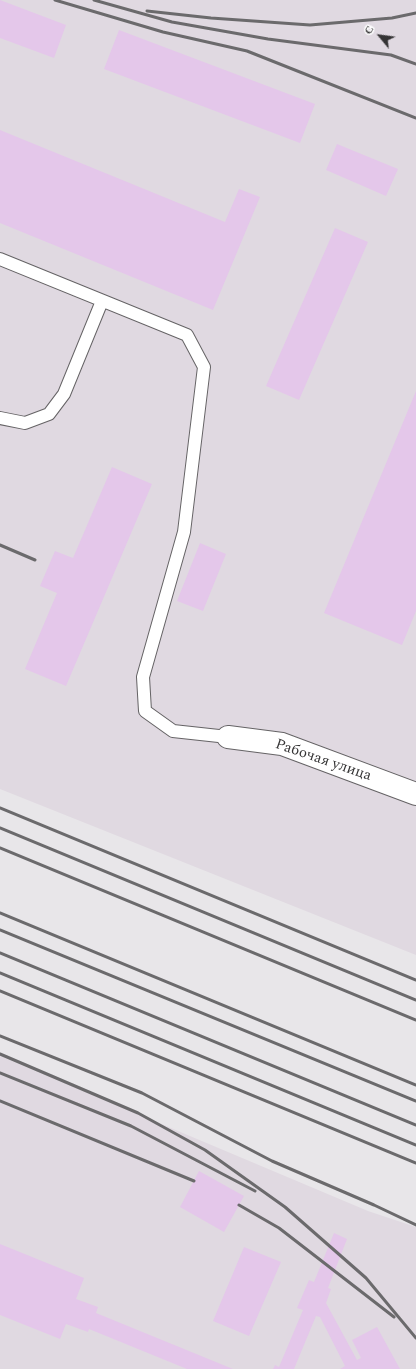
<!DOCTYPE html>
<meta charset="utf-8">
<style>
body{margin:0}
#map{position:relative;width:416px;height:1369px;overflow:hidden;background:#e8e6e9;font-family:Spectral,serif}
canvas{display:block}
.north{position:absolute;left:360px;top:16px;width:40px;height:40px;-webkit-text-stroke:3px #fff;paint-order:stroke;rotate:299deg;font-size:11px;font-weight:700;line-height:16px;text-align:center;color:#353435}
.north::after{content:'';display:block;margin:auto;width:14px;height:18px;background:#353435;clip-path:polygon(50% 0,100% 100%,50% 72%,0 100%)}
</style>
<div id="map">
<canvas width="416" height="1369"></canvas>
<div class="north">С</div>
</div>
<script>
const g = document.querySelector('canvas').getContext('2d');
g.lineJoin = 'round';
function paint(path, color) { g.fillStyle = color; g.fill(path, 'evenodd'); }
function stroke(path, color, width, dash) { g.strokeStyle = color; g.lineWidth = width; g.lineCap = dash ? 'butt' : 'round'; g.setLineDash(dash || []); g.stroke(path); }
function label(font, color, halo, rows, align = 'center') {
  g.font = font + ' Spectral,serif'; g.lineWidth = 4; g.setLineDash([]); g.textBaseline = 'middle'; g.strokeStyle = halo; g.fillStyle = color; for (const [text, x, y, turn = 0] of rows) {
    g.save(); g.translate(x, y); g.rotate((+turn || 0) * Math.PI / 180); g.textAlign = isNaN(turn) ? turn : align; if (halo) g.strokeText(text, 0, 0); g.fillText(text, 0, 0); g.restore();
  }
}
const built = new Path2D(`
 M 0,0 L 416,0 L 416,955 L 0,789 Z
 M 0,1056 L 368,1211 L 416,1227 L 416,1369 L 0,1369 Z`);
const building = new Path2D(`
 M 0,0 L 66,25 L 54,58 L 0,38 Z
 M 119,30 L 315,104 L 300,143 L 104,69 Z
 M 0,130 L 225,222 L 239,189 L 260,197 L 213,310 L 0,223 Z
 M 337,144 L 398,169 L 386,196 L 326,170 Z
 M 335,228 L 368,242 L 299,400 L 266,386 Z
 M 416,391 L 416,611 L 402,645 L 324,613 Z
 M 112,467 L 152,484 L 66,686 L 25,669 L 57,593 L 40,586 L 55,551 L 73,558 Z
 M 200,543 L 226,554 L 203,611 L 177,601 Z
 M 199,1171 L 244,1196 L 224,1232 L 180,1207 Z
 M 334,1233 L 347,1239 L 328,1288 L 331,1289 L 326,1303 L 357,1360 L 361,1358 L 352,1340 L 377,1327 L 400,1369 L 340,1369 L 345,1366 L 320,1317 L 316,1316 L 294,1369 L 273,1369 L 275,1365 L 279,1367 L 303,1310 L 297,1308 L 309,1280 L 314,1282 Z
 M 0,1244 L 84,1278 L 76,1299 L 98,1307 L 96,1313 L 233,1369 L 187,1369 L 89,1329 L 88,1332 L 66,1324 L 60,1339 L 0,1315 Z
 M 244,1247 L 281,1262 L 249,1336 L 213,1321 Z`);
const lane = new Path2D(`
 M 0,259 L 187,335 L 204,367 L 184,532 L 143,677 L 145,711 L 173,731 L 228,737
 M 0,418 L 25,423 L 49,414 L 64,394 L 102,301`);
const street = new Path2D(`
 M 228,737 L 282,744 L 416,794`);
const rail = new Path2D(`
 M 55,0 L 163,32 L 247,51 L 416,118
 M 94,0 L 172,22 L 268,39 L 391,55 L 416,64
 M 147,11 L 211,18 L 310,25 L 392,18 L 416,13
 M 0,545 L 35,560
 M 0,808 L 416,980
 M 0,828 L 416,1000
 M 0,848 L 416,1020
 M 0,913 L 416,1085
 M 0,930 L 416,1101
 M 0,953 L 416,1125
 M 0,973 L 416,1145
 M 0,991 L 416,1163
 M 0,1036 L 142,1093 L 272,1161 L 374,1205 L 416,1225
 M 0,1054 L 138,1113 L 205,1150 L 285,1207 L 366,1278 L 416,1338
 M 0,1073 L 131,1126 L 255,1191
 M 0,1101 L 194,1181
 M 239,1205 L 279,1228 L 394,1317`);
const streetNames = [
 ["Рабочая улица",323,761,19]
];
paint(built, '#e0d9e1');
paint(building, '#e4c7ea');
stroke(lane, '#656365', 14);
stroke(street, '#656365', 24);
stroke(lane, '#fff', 12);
stroke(street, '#fff', 22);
stroke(rail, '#6b6a6c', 3);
label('15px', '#353435', '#fff', streetNames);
</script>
